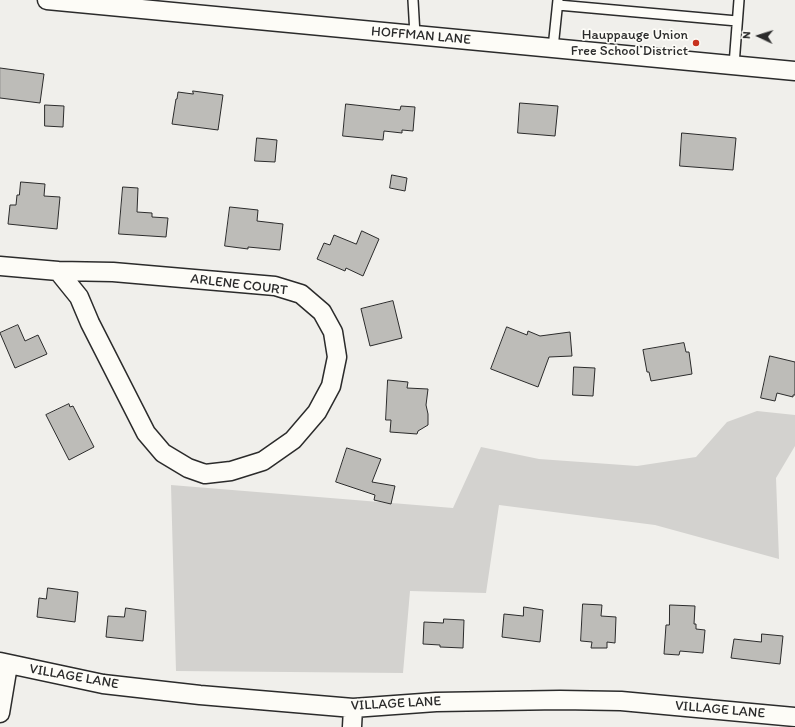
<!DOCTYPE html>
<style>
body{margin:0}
#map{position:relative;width:795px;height:727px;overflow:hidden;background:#f0efeb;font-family:Itim,sans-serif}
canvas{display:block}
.north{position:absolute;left:739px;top:16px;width:40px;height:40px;-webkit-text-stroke:3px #fdfcf7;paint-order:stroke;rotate:274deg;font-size:11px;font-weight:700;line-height:16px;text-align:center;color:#2b2b2b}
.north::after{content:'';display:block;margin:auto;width:14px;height:18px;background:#2b2b2b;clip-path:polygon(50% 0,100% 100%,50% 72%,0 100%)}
</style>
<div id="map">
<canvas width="795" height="727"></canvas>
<div class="north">N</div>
</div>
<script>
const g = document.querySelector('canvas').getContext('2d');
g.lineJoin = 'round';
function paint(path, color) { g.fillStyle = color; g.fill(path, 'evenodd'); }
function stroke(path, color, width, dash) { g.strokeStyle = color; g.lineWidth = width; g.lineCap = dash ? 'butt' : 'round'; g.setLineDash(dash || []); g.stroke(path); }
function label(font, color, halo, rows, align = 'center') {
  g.font = font + ' Itim,sans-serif'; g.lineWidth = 3.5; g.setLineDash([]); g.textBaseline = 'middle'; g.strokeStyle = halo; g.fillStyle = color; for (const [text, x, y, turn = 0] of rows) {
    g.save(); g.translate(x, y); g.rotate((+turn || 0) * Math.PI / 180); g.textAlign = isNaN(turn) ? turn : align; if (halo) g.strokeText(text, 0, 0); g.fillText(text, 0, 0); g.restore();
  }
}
const green = new Path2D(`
 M 757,411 L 795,415 L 795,446 L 776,478 L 779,559 L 655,525 L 499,505 L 486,593 L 410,591 L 403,673 L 176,671 L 171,485 L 453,508 L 481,447 L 539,459 L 637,466 L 696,457 L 727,422 Z`);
const building = new Path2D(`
 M 0,68 L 44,74 L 40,103 L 0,98 Z
 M 193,91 L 223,95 L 218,130 L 172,124 L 176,99 L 177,99 L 178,92 L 193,94 Z
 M 520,103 L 558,106 L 555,136 L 518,133 Z
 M 346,104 L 400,110 L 401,106 L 415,107 L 413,131 L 402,130 L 402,133 L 384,131 L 383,140 L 343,136 Z
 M 45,105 L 64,106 L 63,127 L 45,126 Z
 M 682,133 L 736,138 L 733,170 L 680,166 Z
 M 257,138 L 277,140 L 275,162 L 255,161 Z
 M 392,175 L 407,178 L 405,191 L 390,188 Z
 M 21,182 L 45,184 L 44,196 L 60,197 L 57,229 L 8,224 L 10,205 L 16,205 L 17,195 L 19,195 Z
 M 123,187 L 138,188 L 137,212 L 152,213 L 152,217 L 168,218 L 166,237 L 119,234 Z
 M 230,207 L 258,210 L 257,221 L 283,224 L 280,250 L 248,247 L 248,249 L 225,246 Z
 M 362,231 L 379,239 L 363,276 L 346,268 L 345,271 L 317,259 L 324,243 L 330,245 L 334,235 L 356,244 Z
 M 393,301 L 402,338 L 370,346 L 361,309 Z
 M 18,325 L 25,341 L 38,335 L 47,354 L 15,368 L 0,333 Z
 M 507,327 L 527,335 L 528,331 L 540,336 L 570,332 L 572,356 L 549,357 L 538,387 L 491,369 Z
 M 684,343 L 686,352 L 689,352 L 692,374 L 651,381 L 649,372 L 647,372 L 643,350 Z
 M 770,356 L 795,362 L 795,395 L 793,395 L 793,397 L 777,393 L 775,401 L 761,398 Z
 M 574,367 L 595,368 L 593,396 L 573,395 Z
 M 388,380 L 408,382 L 407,388 L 428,389 L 426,405 L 428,414 L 428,425 L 418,431 L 417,434 L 390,432 L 391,420 L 386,420 Z
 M 69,404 L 70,407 L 73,406 L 94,447 L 69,460 L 46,415 Z
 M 347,448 L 381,459 L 372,482 L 395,486 L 391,504 L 374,500 L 375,495 L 336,482 Z
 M 48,588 L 78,592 L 75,622 L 37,617 L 39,598 L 46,599 Z
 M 583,604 L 602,605 L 601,616 L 616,617 L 615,643 L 607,642 L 607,648 L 591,648 L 592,642 L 581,641 Z
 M 670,605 L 695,606 L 694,624 L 696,624 L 696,629 L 705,630 L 703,653 L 680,651 L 679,655 L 664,654 L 666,625 L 669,625 Z
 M 524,607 L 543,610 L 540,642 L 502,637 L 504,614 L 523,616 Z
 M 126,608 L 146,611 L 143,641 L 106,637 L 108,616 L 124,617 Z
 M 444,619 L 464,620 L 463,648 L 440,647 L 440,645 L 423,644 L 424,622 L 443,623 Z
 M 762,634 L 783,636 L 780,664 L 731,658 L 734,639 L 761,642 Z`);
const service = new Path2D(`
 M 413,0 L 415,35
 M 558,5 L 737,21
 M 553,48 L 558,0
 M 734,65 L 739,0`);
const minor = new Path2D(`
 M 47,0 L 795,71
 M 0,266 L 58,271
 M 58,271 L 113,272 L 275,286 L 301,294 L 322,312 L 333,332 L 337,357 L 331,386 L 317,412 L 293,440 L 263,461 L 231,471 L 205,474 L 188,468 L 163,453 L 146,433 L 90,323 L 79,297 Z
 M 0,662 L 103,684 L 200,695 L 353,708 L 436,702 L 560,700 L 621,701 L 795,717
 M 0,713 L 8,665
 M 352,727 L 353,708`);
const markers = [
 [696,43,4,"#c8321e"]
];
const poiNames = [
 ["Hauppauge Union",688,35],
 ["Free School District",688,51]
];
const streetNames = [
 ["HOFFMAN LANE",421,36,5],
 ["ARLENE COURT",239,285,7],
 ["VILLAGE LANE",74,677,10],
 ["VILLAGE LANE",396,704,-3],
 ["VILLAGE LANE",720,710,5]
];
paint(green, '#d3d2cf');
paint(building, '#bdbcb8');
stroke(building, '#2b2b2b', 1);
stroke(service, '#2b2b2b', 12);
stroke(minor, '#2b2b2b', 21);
stroke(service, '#fdfcf7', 9);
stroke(minor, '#fdfcf7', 18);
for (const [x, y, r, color] of markers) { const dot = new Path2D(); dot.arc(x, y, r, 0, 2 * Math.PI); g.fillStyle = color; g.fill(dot); stroke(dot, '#fdfcf7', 1.5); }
label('14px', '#2b2b2b', '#fdfcf7', poiNames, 'right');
label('14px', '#2b2b2b', '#fdfcf7', streetNames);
</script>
